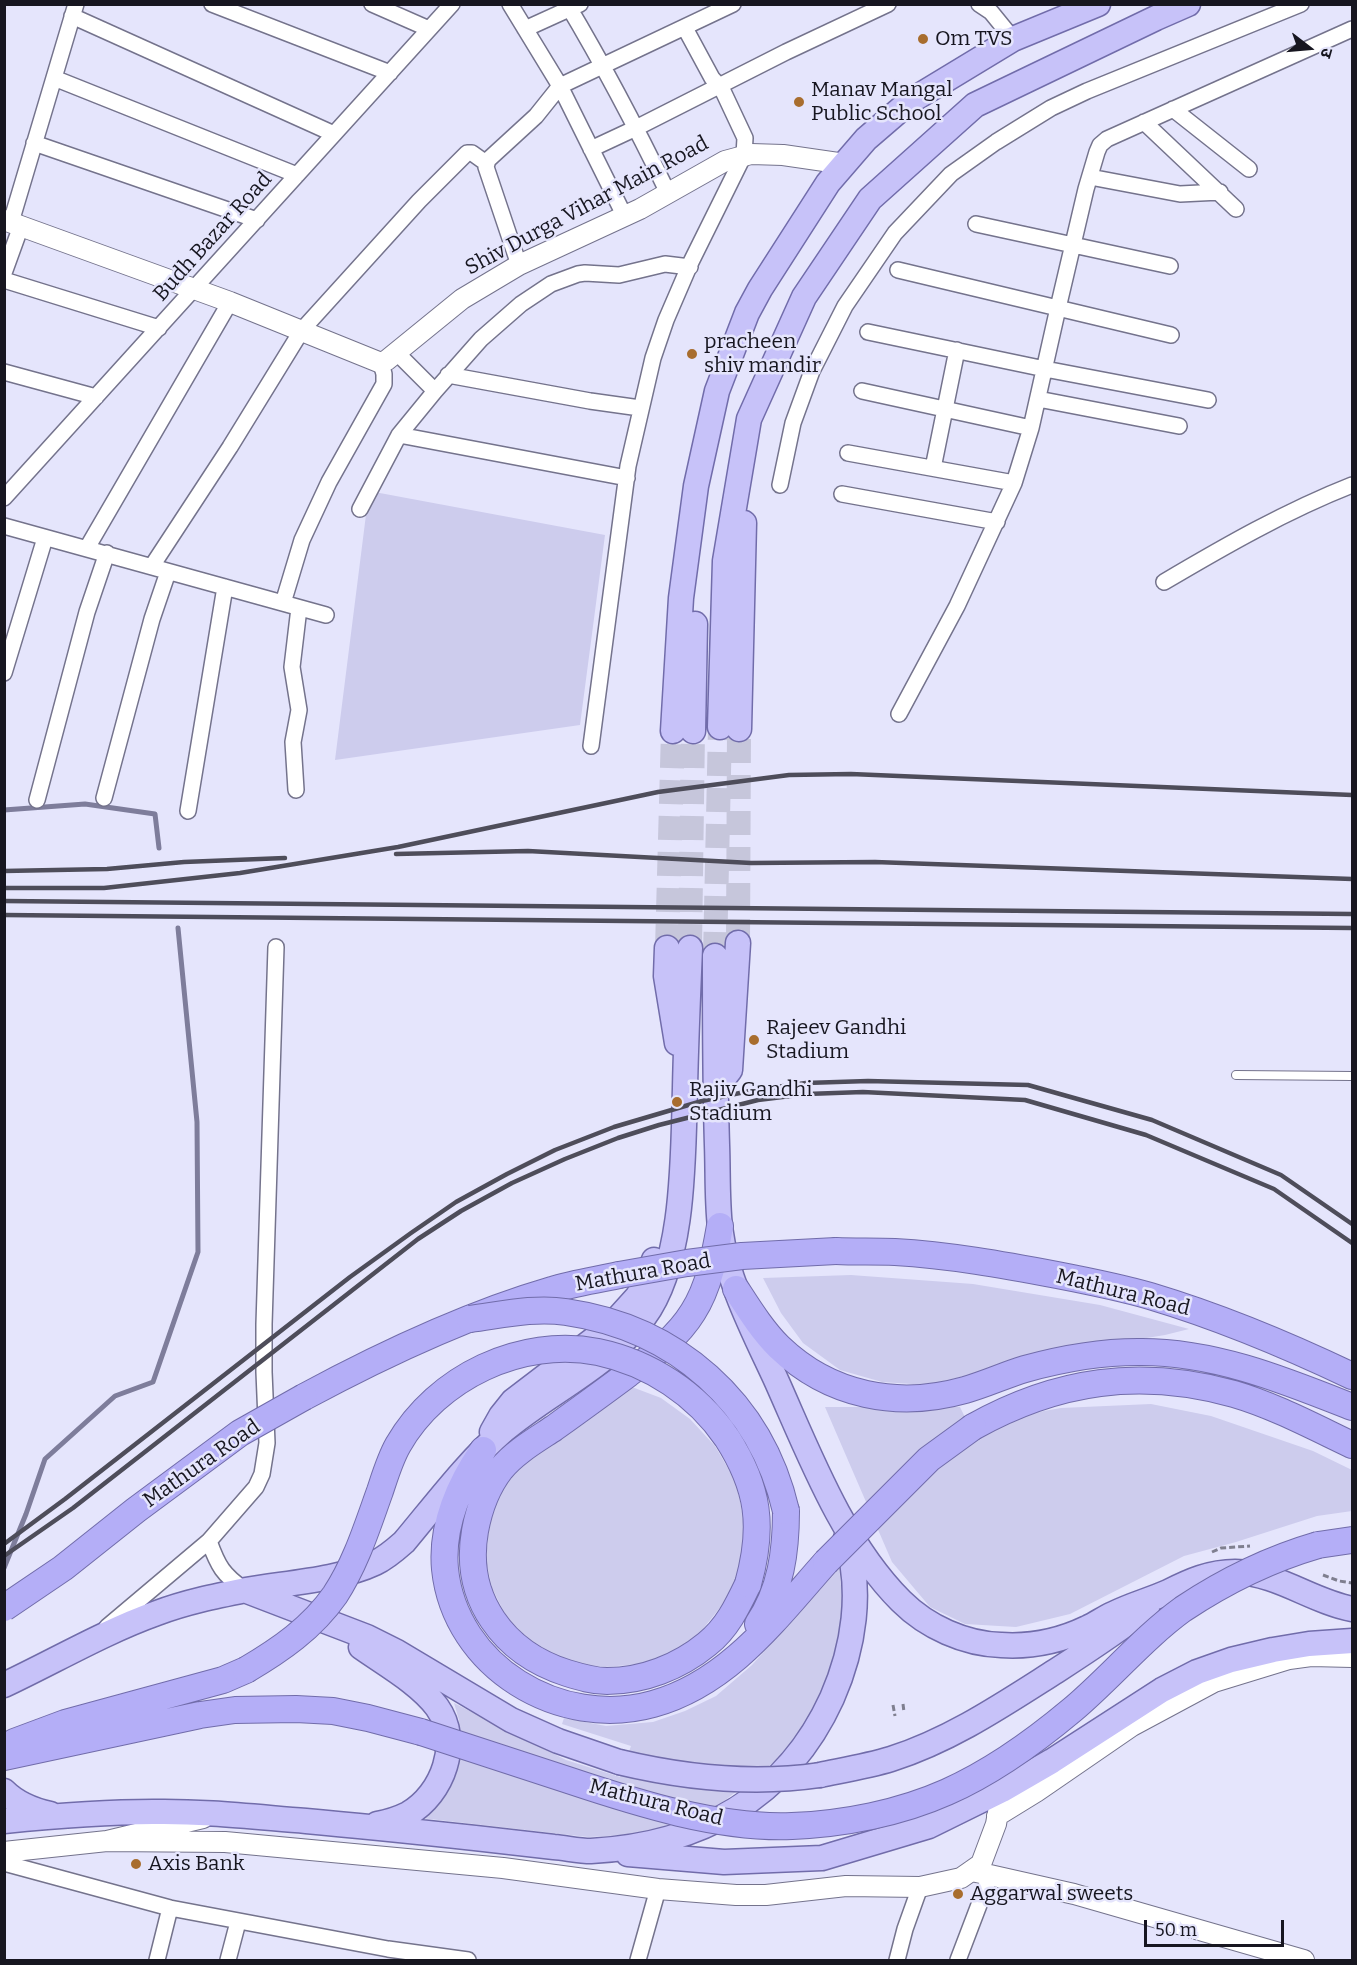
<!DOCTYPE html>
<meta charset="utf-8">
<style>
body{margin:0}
#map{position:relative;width:1357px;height:1965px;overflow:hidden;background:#e5e5fc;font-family:Bitter,"Noto Sans Devanagari",serif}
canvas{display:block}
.frame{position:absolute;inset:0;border:6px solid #171620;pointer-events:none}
.north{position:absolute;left:1279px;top:18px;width:60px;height:60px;-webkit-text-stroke:4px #e5e5fc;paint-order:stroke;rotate:106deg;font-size:16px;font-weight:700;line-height:24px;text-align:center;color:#171620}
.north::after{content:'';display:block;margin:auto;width:21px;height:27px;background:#171620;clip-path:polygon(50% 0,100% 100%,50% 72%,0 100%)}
.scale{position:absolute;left:1144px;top:1920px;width:140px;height:27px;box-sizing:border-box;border:3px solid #171620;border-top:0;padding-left:8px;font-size:18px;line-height:21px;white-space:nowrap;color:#171620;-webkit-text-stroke:4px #e5e5fc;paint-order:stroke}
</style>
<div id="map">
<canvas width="1357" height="1965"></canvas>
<div class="frame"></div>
<div class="north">उ</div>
<div class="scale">50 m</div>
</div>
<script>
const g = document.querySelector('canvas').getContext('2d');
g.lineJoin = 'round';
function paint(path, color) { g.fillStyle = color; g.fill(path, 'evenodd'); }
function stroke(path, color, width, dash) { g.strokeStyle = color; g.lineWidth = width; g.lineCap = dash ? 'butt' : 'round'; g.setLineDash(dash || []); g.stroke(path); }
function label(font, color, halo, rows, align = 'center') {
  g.font = font + ' Bitter,serif'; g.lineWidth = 5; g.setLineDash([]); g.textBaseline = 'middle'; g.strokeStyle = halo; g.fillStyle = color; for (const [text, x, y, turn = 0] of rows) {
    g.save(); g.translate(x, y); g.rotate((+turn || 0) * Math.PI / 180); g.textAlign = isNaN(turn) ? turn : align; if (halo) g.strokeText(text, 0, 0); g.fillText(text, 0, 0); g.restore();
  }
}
const green = new Path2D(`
 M 369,491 L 605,535 L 580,725 L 335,760 Z
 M 851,1275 L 973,1284 L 1100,1305 L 1189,1329 L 1165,1335 L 1078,1349 L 927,1385 L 882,1382 L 840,1370 L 803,1343 L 781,1313 L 763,1278 Z
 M 632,1387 L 661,1398 L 690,1419 L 715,1446 L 736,1482 L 743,1516 L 744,1547 L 739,1575 L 722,1605 L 699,1634 L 671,1653 L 640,1664 L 605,1667 L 574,1663 L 551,1653 L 525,1636 L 506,1616 L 492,1588 L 486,1561 L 488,1536 L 492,1513 L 504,1486 L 523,1464 Z
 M 1151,1404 L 1211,1416 L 1313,1451 L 1352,1470 L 1352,1511 L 1317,1516 L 1236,1542 L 1184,1556 L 1070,1614 L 1016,1627 L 965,1624 L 930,1607 L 892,1562 L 825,1407 L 960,1407 L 976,1440 L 1002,1425 L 1027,1414 L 1061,1408 Z
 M 839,1567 L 843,1605 L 840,1637 L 831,1670 L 814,1706 L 800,1731 L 783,1755 L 719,1805 L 662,1829 L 628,1835 L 588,1837 L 421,1818 L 460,1739 L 459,1720 L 454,1703 L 566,1760 L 620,1777 L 631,1746 L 562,1724 L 564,1718 L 606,1726 L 653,1722 L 685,1711 L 716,1696 L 752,1665 Z`);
const stream = new Path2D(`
 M 4,810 L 85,804 L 155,814 L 159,848
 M 4,1568 L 26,1514 L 45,1459 L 115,1396 L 153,1382 L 198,1252 L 197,1122 L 178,928`);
const primaryTunnel = new Path2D(`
 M 738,943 L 739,729
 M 667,948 L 673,731
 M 690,948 L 693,731
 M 715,956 L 720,727`);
const path = new Path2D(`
 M 1212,1552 L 1221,1548 L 1250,1546
 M 1323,1575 L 1339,1581 L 1352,1583
 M 903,1704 L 904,1712
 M 893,1705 L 895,1716`);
const service = new Path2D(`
 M 1236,1075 L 1352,1076`);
const minor = new Path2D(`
 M 212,4 L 390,73
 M 372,4 L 429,29
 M 510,4 L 560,86 L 625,217
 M 567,4 C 604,66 637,129 668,193
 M 979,4 L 991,12 L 1013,39
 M 72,16 L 334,134
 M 525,29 L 580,4
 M 54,78 L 297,175
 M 1173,109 L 1249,169
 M 1144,122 L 1236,209
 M 34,143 L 257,220
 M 591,149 L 636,128 L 786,52 L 888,4
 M 1090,177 L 1180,194 L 1220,192
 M 11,222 L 76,4
 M 976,224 L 1170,266
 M 519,265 L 486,167 L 488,160 L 536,116 L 560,86 L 733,4
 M 898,270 L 1171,335
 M 4,273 L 21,226
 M 4,280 L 159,328
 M 868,332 L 1045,369 L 1208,400
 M 396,352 L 435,391
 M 4,372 L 96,397
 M 448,375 L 590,401 L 640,408
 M 862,391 L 1031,428
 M 1038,399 L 1179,426
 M 399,435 L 627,478
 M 848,453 L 1014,483
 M 933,468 L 957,350
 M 780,485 L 793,423 L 812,371 L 845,306 L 895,233 L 951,174 L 996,142 L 1051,108 L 1087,91 L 1301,4
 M 842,494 L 997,522
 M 4,498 L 452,4
 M 360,509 L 399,435 L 435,391 L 481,339 L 521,304 L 551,284 L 578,274 L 585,273 L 619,275 L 665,264 L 690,267
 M 4,526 L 326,615
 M 87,548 L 230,302
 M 152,566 L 230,447 L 302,330 L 419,201 L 467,153 L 472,153 L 486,163
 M 1164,582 C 1225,546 1286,511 1352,485
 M 283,603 L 302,540 L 329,482 L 384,384 L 384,374 L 381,363
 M 4,673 L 45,538
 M 899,714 L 957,606 L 1014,483 L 1031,428 L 1058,308 L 1086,189 L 1097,152 L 1100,145 L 1107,139 L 1352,29
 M 591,746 L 628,466 L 653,358 L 666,320 L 691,262 L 744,155 L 745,138 L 722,89 L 712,78 L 685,28
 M 296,790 L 293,742 L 299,710 L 292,667 L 299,608
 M 104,798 L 152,619 L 168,572
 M 37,800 L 87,612 L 107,553
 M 188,811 L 225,587
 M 209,1541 C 218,1566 223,1575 245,1590
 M 107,1627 L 209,1541 L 256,1487 L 262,1474 L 267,1443 L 264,1372 L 264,1324 L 276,947
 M 4,1863 L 170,1908 L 388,1949 L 468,1960
 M 157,1960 L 170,1908
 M 228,1960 L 238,1922
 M 638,1960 L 658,1889
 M 897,1960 L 905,1929 L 920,1887
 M 958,1960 L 990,1876`);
const tertiary = new Path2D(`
 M 4,220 L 230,302 L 381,363 L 387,360 L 462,299 L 519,265 L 640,209 L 725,161 L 751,154 L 783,155 L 845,164
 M 997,1816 L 1036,1792 L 1132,1726 L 1214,1682 L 1289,1659 L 1311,1656 L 1352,1657
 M 107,1841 L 225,1842 L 503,1868 L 658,1889 L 736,1895 L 766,1895 L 846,1886 L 920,1887 L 961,1878 L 981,1864 L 996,1824 L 1002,1790
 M 4,1852 L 107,1841 L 203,1818
 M 972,1871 L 1074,1894 L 1304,1960`);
const primary = new Path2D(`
 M 720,727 L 725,561 L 749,419 L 804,297 L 870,199 L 975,105 L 1156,18 L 1188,4
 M 739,729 L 744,523
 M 673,731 L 681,598 L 696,486 L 717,391 L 747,313 L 760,289 L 828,183 L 866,139 L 909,102 L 1013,39 L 1098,4
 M 693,731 L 695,624
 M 667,948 L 666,976 L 677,1043
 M 715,956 C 715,1019 715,1082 717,1145 C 718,1172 717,1200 720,1227 C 727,1282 754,1332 777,1382 C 810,1456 843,1543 901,1601 C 927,1627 965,1644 1001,1645 C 1031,1647 1060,1641 1087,1628 C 1096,1624 1104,1618 1113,1614 C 1131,1605 1150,1600 1168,1592 C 1190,1581 1210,1572 1235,1572 C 1278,1573 1311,1601 1352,1609
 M 723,1079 L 730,1070 L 738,943
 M 492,1432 L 501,1416 L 513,1401 L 610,1327 L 638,1296 L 646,1281 L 654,1260
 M 247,1591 L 367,1637 L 397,1652 L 511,1720 L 558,1741 L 619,1762
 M 361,1647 C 385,1664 419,1683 437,1707 C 462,1742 443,1794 408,1814 C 398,1819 388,1822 377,1824
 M 4,1685 C 55,1661 104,1632 157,1613 C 186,1602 216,1596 246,1590 C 285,1583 339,1580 375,1563 C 386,1558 395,1550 404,1542 C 435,1505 468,1461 504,1430 C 550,1391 608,1367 644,1317 C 685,1262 683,1155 685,1088 C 686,1041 688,995 690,948
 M 820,1775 C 844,1770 868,1766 891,1759 C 951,1740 1004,1704 1056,1671 C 1087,1651 1118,1631 1147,1608
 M 4,1791 C 17,1804 32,1810 50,1814
 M 4,1821 C 54,1816 103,1812 153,1812 C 204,1811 255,1817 306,1821 C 362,1826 419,1832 475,1838 C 501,1841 528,1844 554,1847 C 566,1848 579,1851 591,1851 C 699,1845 786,1799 832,1698 C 854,1648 863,1590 846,1538
 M 628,1854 L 724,1862 L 822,1858 L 929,1826 L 1002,1790 L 1052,1761 L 1162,1690 L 1197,1672 L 1231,1660 L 1273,1650 L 1309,1644 L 1352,1641`);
const trunk = new Path2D(`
 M 720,1226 C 715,1255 709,1287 693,1312 C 677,1338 652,1356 628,1374 C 604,1392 579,1410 554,1428 C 536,1440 515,1452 501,1469 C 487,1487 479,1509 475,1531 C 463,1599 504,1653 567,1673 C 580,1677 593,1681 607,1681 C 643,1681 679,1667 707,1644 C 727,1628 737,1607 748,1584
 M 836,1251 C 856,1252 875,1251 895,1252 C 949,1255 1004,1265 1057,1275 C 1088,1281 1119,1287 1150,1296 C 1220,1317 1287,1345 1352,1376
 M 736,1289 C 749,1309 762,1330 779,1347 C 830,1396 898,1409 965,1390 C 986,1384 1005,1375 1025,1369 C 1061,1359 1100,1352 1138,1352 C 1213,1351 1284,1380 1352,1407
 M 304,1397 C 382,1355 466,1315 552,1290 C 573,1283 597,1280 619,1275
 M 973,1427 C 1057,1380 1140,1368 1234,1394 C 1275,1406 1314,1427 1352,1445
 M 483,1450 C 459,1485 441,1525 445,1569 C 455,1667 560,1730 653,1704 C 729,1683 776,1618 826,1562
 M 1318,1545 L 1352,1540
 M 758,1624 C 781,1590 786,1551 786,1511
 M 14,1742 L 65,1723 L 223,1680 L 246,1670
 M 4,1757 L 200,1715 L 235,1710 L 296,1709 L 333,1711 L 368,1718 L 421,1732`);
const rail = new Path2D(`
 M 396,854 L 528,851 L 751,863 L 875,862 L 1352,879
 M 4,871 L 107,869 L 184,862 L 285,858
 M 4,888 L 104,888 L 240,873 L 398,847 L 658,792 L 789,775 L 851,774 L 1352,795
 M 4,901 L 1352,914
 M 4,915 L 1352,928
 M 4,1544 L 65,1499 L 350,1277 L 411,1233 L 456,1202 L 507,1174 L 555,1150 L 614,1127 L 702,1101 L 754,1090 L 806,1083 L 868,1081 L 1028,1085 L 1152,1120 L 1281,1175 L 1352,1224
 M 4,1556 L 73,1508 L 418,1239 L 461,1211 L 512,1183 L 565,1159 L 618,1138 L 659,1125 L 758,1100 L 807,1094 L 863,1092 L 1025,1100 L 1146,1135 L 1274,1189 L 1352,1243`);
const primaryBridge = new Path2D(`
 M 619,1762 C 686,1778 752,1785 820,1775`);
const trunkBridge = new Path2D(`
 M 619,1275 L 687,1263 L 742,1256 L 836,1251
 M 470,1319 C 501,1315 534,1307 566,1312 C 676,1328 761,1402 786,1511
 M 826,1562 L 929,1459 L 973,1427
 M 4,1608 L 63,1568 L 136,1510 L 240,1433 L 304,1397
 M 246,1670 C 280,1650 312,1628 335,1595 C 356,1563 367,1527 380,1491 C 385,1476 390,1459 398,1445 C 437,1377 521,1337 598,1352 C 650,1363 697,1394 727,1438 C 759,1488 764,1527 748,1584
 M 421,1732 C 470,1748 519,1764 568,1780 C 637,1803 719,1829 792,1826 C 844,1824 900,1813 947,1792 C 992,1772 1035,1741 1072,1710 C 1110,1678 1143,1638 1183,1609 C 1225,1581 1270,1559 1318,1545`);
const markers = [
 [923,39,6,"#a86d2e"],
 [799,102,6,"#a86d2e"],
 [692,354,6,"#a86d2e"],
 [754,1040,6,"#a86d2e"],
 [677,1102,6,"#a86d2e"],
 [136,1864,6,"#a86d2e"],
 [958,1894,6,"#a86d2e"]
];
const poiNames = [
 ["Om TVS",935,39],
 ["Manav Mangal",811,90],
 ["Public School",811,114],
 ["pracheen",704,342],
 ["shiv mandir",704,366],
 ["Rajeev Gandhi",766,1028],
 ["Stadium",766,1052],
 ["Rajiv Gandhi",689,1090],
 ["Stadium",689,1114],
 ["Axis Bank",148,1864],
 ["Aggarwal sweets",970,1894]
];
const streetNames = [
 ["Shiv Durga Vihar Main Road",587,206,-28],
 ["Budh Bazar Road",213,237,-48],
 ["Mathura Road",643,1273,-10],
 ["Mathura Road",1123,1293,14],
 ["Mathura Road",202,1464,-35],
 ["Mathura Road",656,1803,14]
];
paint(green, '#cdcced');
stroke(stream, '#7e7d9b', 5);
stroke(primaryTunnel, '#c6c6db', 24, [24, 12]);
stroke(service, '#74738c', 10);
stroke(minor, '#74738c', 18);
stroke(tertiary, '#74738c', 22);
stroke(primary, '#716caa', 27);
stroke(trunk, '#716caa', 28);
stroke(path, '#7f7f8f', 3, [6, 3]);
stroke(service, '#fff', 8);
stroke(minor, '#fff', 15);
stroke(tertiary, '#fff', 20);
stroke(primary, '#c7c2f9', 24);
stroke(trunk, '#b4aef7', 26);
stroke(rail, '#4e4d5a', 4.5);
stroke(primaryBridge, '#716caa', 27, []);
stroke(trunkBridge, '#716caa', 28, []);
stroke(primaryBridge, '#c7c2f9', 24);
stroke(trunkBridge, '#b4aef7', 26);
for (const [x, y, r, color] of markers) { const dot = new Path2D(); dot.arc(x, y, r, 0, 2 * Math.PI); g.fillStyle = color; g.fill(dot); stroke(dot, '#e5e5fc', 2); }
label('21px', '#171620', '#e5e5fc', poiNames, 'left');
label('21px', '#171620', '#e5e5fc', streetNames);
</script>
